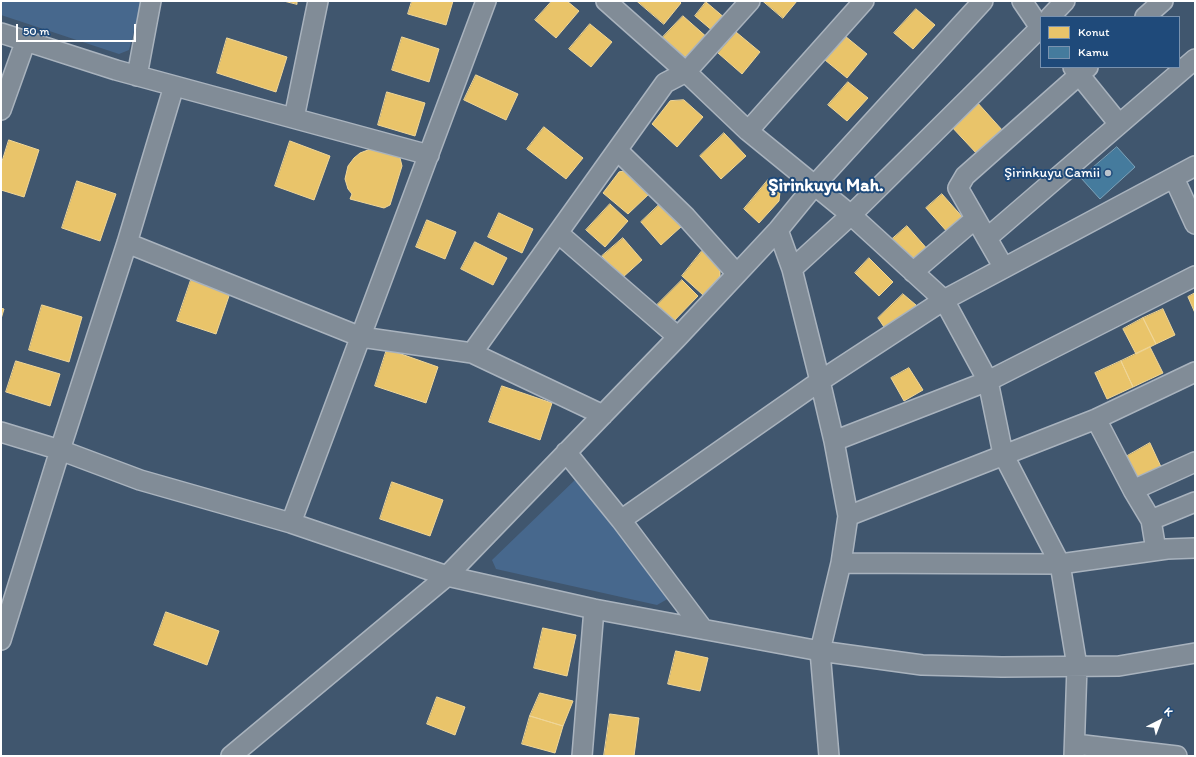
<!DOCTYPE html>
<meta charset="utf-8">
<style>
body{margin:0}
#map{position:relative;width:1196px;height:757px;overflow:hidden;background:#40566e;font-family:Itim,sans-serif}
canvas{display:block}
.frame{position:absolute;inset:0;border:2px solid #fff;pointer-events:none}
.legend{position:absolute;left:1040px;top:16px;width:140px;height:52px;box-sizing:border-box;background:#1f4a7a;border:1px solid #7992af;margin:0;padding:5px 7px;list-style:none;font-size:12px;color:#fff}
.legend li{display:flex;align-items:center;gap:8px;height:20px}
.legend b{width:20px;border:1px solid #7992af}
.north{position:absolute;left:1140px;top:701px;width:40px;height:40px;-webkit-text-stroke:3px #1f4a7a;paint-order:stroke;rotate:42deg;font-size:11px;font-weight:700;line-height:16px;text-align:center;color:#fff}
.north::after{content:'';display:block;margin:auto;width:14px;height:18px;background:#fff;clip-path:polygon(50% 0,100% 100%,50% 72%,0 100%)}
.scale{position:absolute;left:16px;top:24px;width:120px;height:18px;box-sizing:border-box;border:2px solid #fff;border-top:0;padding-left:5px;font-size:12px;line-height:14px;white-space:nowrap;color:#fff;-webkit-text-stroke:3px #1f4a7a;paint-order:stroke}
</style>
<div id="map">
<canvas width="1196" height="757"></canvas>
<div class="frame"></div>
<ul class="legend">
<li><b style="height:11px;background:#e9c46a"></b>Konut</li>
<li><b style="height:11px;background:#457b9d"></b>Kamu</li>
</ul>
<div class="north">K</div>
<div class="scale">50 m</div>
</div>
<script>
const g = document.querySelector('canvas').getContext('2d');
g.lineJoin = 'round';
function paint(path, color) { g.fillStyle = color; g.fill(path, 'evenodd'); }
function stroke(path, color, width, dash) { g.strokeStyle = color; g.lineWidth = width; g.lineCap = dash ? 'butt' : 'round'; g.setLineDash(dash || []); g.stroke(path); }
function label(font, color, halo, rows, align = 'center') {
  g.font = font + ' Itim,sans-serif'; g.lineWidth = 4; g.setLineDash([]); g.textBaseline = 'middle'; g.strokeStyle = halo; g.fillStyle = color; for (const [text, x, y, turn = 0] of rows) {
    g.save(); g.translate(x, y); g.rotate((+turn || 0) * Math.PI / 180); g.textAlign = isNaN(turn) ? turn : align; if (halo) g.strokeText(text, 0, 0); g.fillText(text, 0, 0); g.restore();
  }
}
const green = new Path2D(`
 M 1,1 L 142,1 L 129,50 L 119,54 L 1,15 Z
 M 577,478 L 671,597 L 657,605 L 496,569 L 492,560 Z`);
const homes = new Path2D(`
 M 284,1 L 297,1 L 297,4 Z
 M 412,1 L 453,1 L 446,25 L 408,14 Z
 M 552,1 L 567,1 L 579,11 L 556,38 L 535,20 Z
 M 637,1 L 679,1 L 681,3 L 664,24 Z
 M 763,1 L 797,1 L 783,18 Z
 M 706,2 L 726,19 L 714,32 L 695,16 Z
 M 916,9 L 935,25 L 913,49 L 894,33 Z
 M 683,16 L 709,39 L 696,54 L 682,57 L 662,38 Z
 M 590,24 L 612,42 L 591,67 L 569,49 Z
 M 736,32 L 760,52 L 742,74 L 718,53 Z
 M 845,36 L 867,54 L 847,78 L 825,60 Z
 M 402,37 L 439,49 L 429,82 L 392,70 Z
 M 227,38 L 287,57 L 276,92 L 217,73 Z
 M 476,75 L 518,94 L 506,120 L 464,100 Z
 M 848,82 L 868,98 L 847,121 L 828,105 Z
 M 387,92 L 425,103 L 415,136 L 378,125 Z
 M 684,100 L 703,117 L 677,147 L 652,124 L 670,101 Z
 M 976,101 L 1003,131 L 977,154 L 950,125 Z
 M 544,127 L 583,158 L 566,179 L 527,149 Z
 M 724,133 L 746,156 L 721,179 L 700,156 Z
 M 9,140 L 39,150 L 24,197 L 1,190 L 1,165 Z
 M 290,141 L 330,156 L 314,200 L 275,186 Z
 M 371,146 L 396,153 L 400,158 L 402,166 L 390,205 L 384,208 L 350,199 L 352,194 L 348,189 L 345,179 L 348,166 L 354,158 L 360,153 L 368,150 Z
 M 630,171 L 649,194 L 628,214 L 603,193 L 619,172 Z
 M 768,180 L 780,192 L 779,201 L 759,223 L 744,209 Z
 M 77,181 L 116,194 L 100,241 L 62,228 Z
 M 942,194 L 965,220 L 949,234 L 926,208 Z
 M 661,203 L 682,226 L 661,245 L 641,222 Z
 M 610,204 L 628,221 L 605,247 L 586,230 Z
 M 499,213 L 533,229 L 522,253 L 488,237 Z
 M 427,220 L 456,232 L 445,259 L 416,247 Z
 M 907,226 L 929,251 L 916,259 L 909,258 L 890,241 Z
 M 623,238 L 642,260 L 622,278 L 602,256 Z
 M 475,242 L 507,258 L 493,285 L 461,269 Z
 M 702,251 L 718,266 L 720,271 L 720,276 L 703,295 L 682,276 Z
 M 869,258 L 893,282 L 879,296 L 855,273 Z
 M 192,277 L 231,290 L 216,334 L 177,321 Z
 M 682,280 L 698,296 L 671,324 L 654,308 Z
 M 1195,293 L 1195,313 L 1188,297 Z
 M 903,294 L 916,305 L 911,312 L 890,326 L 884,327 L 878,318 Z
 M 42,305 L 82,317 L 69,362 L 29,350 Z
 M 1,308 L 4,309 L 1,319 Z
 M 1163,309 L 1175,335 L 1156,344 L 1143,318 Z
 M 1143,318 L 1156,344 L 1136,354 L 1123,329 Z
 M 1150,347 L 1163,373 L 1133,387 L 1121,361 Z
 M 387,349 L 438,367 L 426,403 L 375,386 Z
 M 16,361 L 60,374 L 50,406 L 6,392 Z
 M 1121,361 L 1133,387 L 1107,399 L 1095,373 Z
 M 909,368 L 923,390 L 904,401 L 891,378 Z
 M 502,386 L 552,403 L 540,440 L 489,422 Z
 M 1150,443 L 1162,469 L 1133,480 L 1122,459 Z
 M 392,482 L 443,500 L 430,536 L 380,519 Z
 M 166,612 L 219,631 L 207,665 L 154,645 Z
 M 543,628 L 576,635 L 567,676 L 534,668 Z
 M 676,651 L 708,658 L 700,691 L 668,684 Z
 M 540,693 L 573,701 L 563,726 L 530,716 Z
 M 437,697 L 465,707 L 455,735 L 427,724 Z
 M 610,714 L 639,718 L 634,756 L 604,756 Z
 M 530,716 L 563,726 L 555,753 L 522,744 Z`);
const public = new Path2D(`
 M 1117,147 L 1135,167 L 1100,199 L 1081,178 Z`);
const street = new Path2D(`
 M 606,1 L 686,72 L 748,131 L 851,215 L 944,300 L 988,381 L 1003,454 L 1060,564 L 1077,666 L 1074,756
 M 1022,1 L 1041,29
 M 1050,17 L 1065,1
 M 1145,17 L 1163,1
 M 1,33 L 116,70 L 429,155
 M 1073,67 L 1119,124
 M 137,76 L 151,1
 M 1,110 L 26,40
 M 294,118 L 318,1
 M 748,131 L 864,1
 M 617,150 L 686,217 L 737,274
 M 1174,178 L 1195,224
 M 778,230 L 792,269 L 820,381 L 834,441 L 848,516 L 841,563 L 820,651 L 829,756
 M 558,233 L 678,337
 M 987,238 L 1195,59
 M 127,243 L 361,337 L 472,353 L 603,415
 M 1004,268 L 958,188 L 965,176 L 1088,67
 M 792,269 L 851,215 L 1041,27
 M 913,272 L 975,219
 M 472,353 L 665,83 L 686,72 L 750,1
 M 1096,419 L 1133,490 L 1151,520 L 1156,550
 M 1,432 L 60,450 L 140,480 L 291,523 L 447,576 L 594,609 L 820,651 L 922,665 L 1002,667 L 1119,666 L 1195,653
 M 834,441 L 988,381 L 1195,276
 M 566,452 L 621,520 L 820,381 L 944,300 L 1195,166
 M 1133,490 L 1195,462
 M 848,516 L 1096,419 L 1195,372
 M 621,520 L 703,629
 M 1151,520 L 1195,502
 M 291,523 L 486,1
 M 841,563 L 1060,564 L 1167,549 L 1195,548
 M 1,640 L 60,450 L 127,243 L 174,86
 M 1075,744 L 1177,756
 M 231,756 L 447,576 L 678,337 L 778,230 L 814,186 L 983,1
 M 582,756 L 594,609`);
const markers = [
 [1108,173,4,"#bcc4cc"]
];
const poiNames = [
 ["Şirinkuyu Camii",1100,173]
];
const districtNames = [
 ["Şirinkuyu Mah.",826,186]
];
paint(green, '#47688d');
paint(homes, '#e9c46a');
stroke(homes, '#f0d697', 1);
paint(public, '#457b9d');
stroke(public, '#7da3ba', 1);
stroke(street, '#a9b3be', 22);
stroke(street, '#818c97', 19);
for (const [x, y, r, color] of markers) { const dot = new Path2D(); dot.arc(x, y, r, 0, 2 * Math.PI); g.fillStyle = color; g.fill(dot); stroke(dot, '#1f4a7a', 1.5); }
label('14px', '#fff', '#1f4a7a', poiNames, 'right');
label('bold 18px', '#fff', '#1f4a7a', districtNames);
</script>
